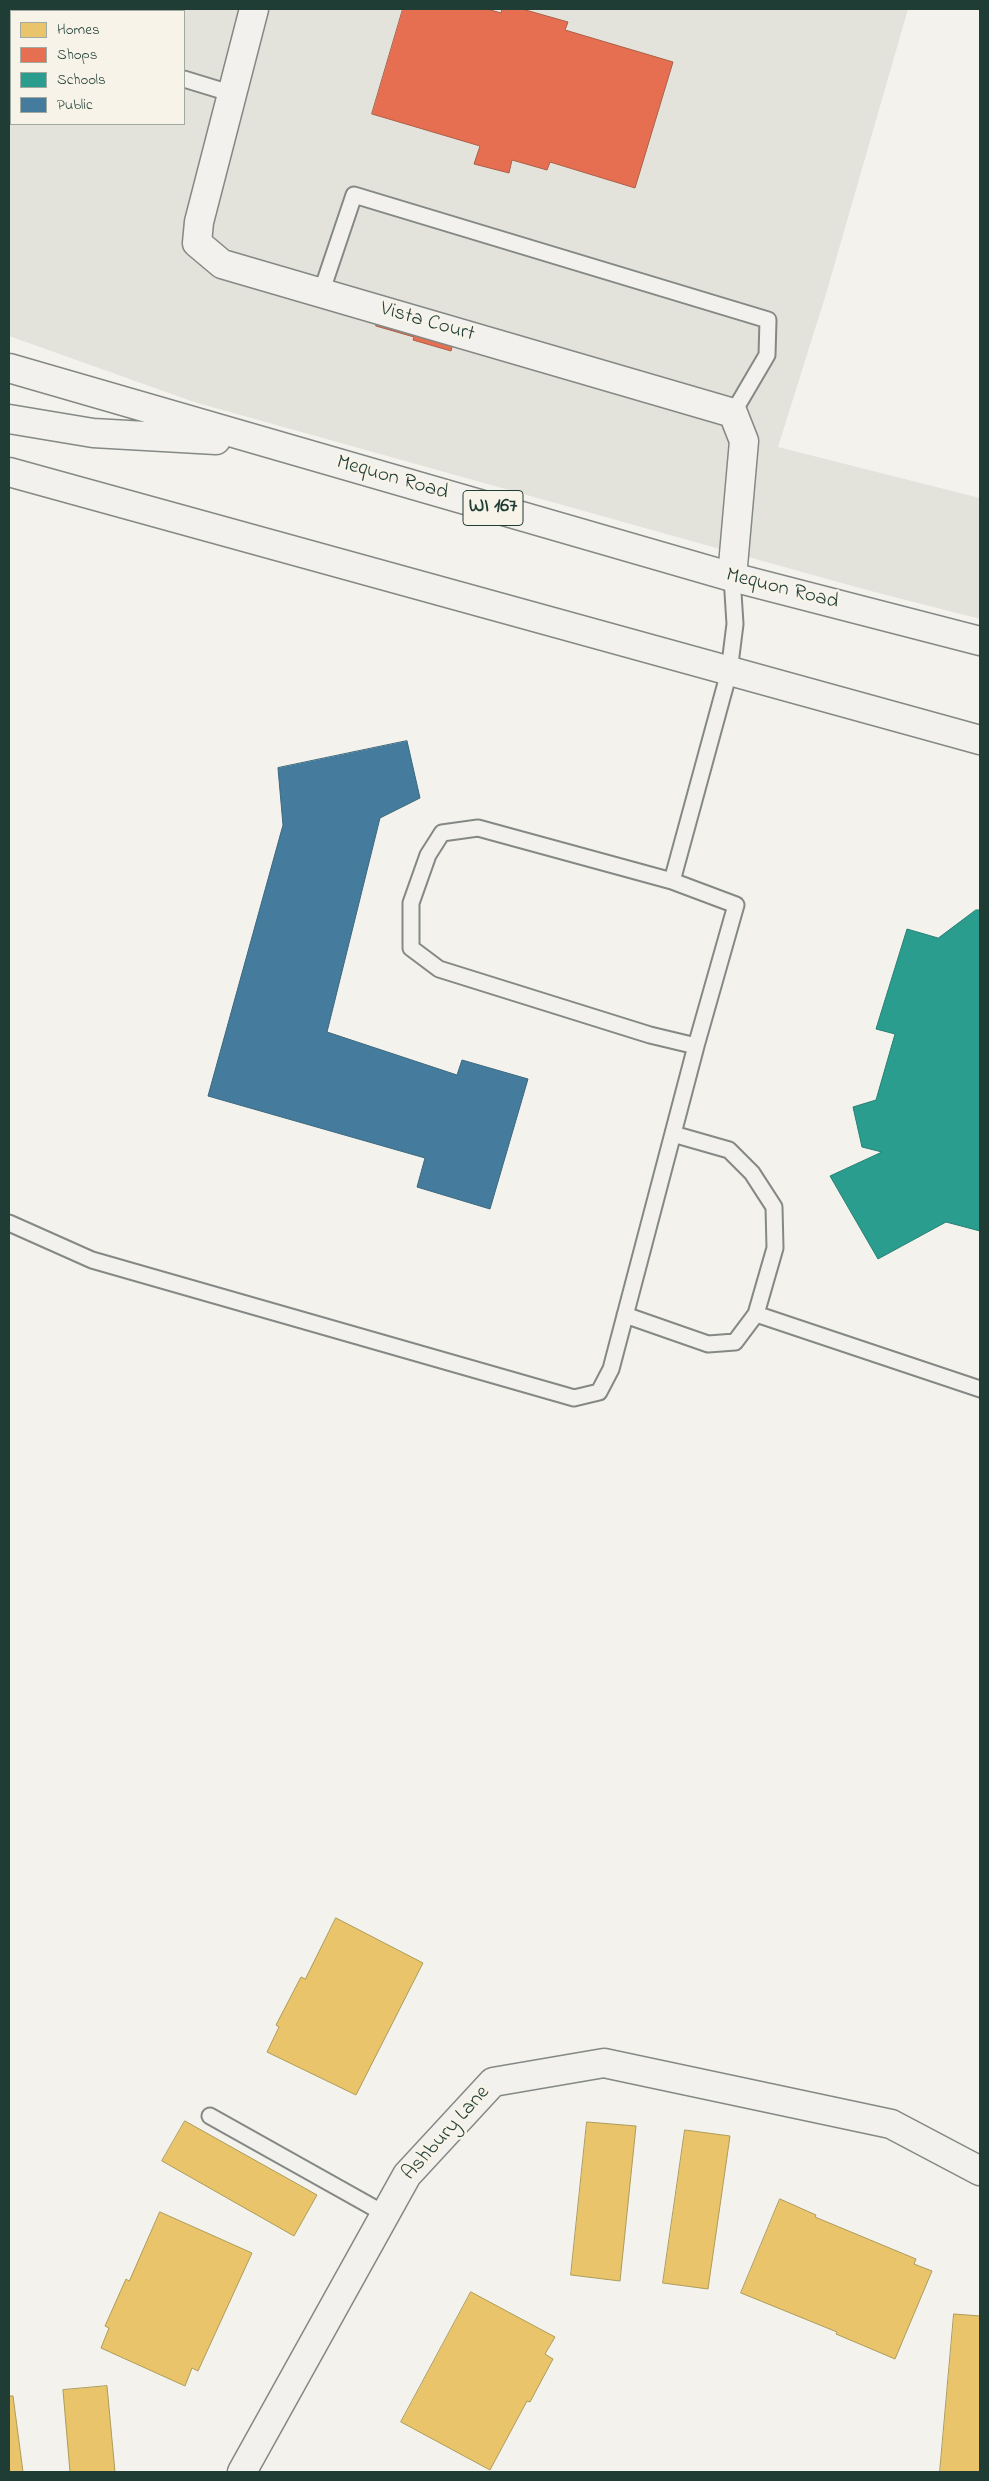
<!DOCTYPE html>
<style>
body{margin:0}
#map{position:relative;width:989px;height:2481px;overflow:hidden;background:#f4f2ec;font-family:"Indie Flower",sans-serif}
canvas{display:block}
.frame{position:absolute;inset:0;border:10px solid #1f3d34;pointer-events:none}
.legend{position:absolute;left:10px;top:10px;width:175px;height:115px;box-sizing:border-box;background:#f7f3e8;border:1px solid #a1aaa0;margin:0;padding:6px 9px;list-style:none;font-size:15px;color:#1f3d34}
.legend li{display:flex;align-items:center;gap:10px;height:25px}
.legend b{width:25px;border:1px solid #a1aaa0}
</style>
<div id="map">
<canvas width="989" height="2481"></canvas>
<div class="frame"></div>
<ul class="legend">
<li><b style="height:14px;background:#e9c46a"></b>Homes</li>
<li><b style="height:14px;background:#e76f51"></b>Shops</li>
<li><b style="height:14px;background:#2a9d8f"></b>Schools</li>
<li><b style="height:14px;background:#457b9d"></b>Public</li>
</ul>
</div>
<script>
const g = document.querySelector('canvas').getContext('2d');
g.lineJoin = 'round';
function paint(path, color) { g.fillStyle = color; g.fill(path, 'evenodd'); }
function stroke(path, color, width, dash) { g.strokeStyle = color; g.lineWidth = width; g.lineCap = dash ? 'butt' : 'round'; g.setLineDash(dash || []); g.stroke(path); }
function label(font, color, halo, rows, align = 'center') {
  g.font = font + ' "Indie Flower",sans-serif'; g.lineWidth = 5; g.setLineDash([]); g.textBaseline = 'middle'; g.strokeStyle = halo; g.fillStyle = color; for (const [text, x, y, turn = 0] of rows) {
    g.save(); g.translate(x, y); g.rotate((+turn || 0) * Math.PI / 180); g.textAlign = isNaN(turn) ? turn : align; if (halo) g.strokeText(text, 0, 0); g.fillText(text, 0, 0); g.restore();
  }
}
const built = new Path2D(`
 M 9,9 L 908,9 L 826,294 L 778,447 L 980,498 L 980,619 L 863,589 L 194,402 L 9,336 ZM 11,11 L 184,11 L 184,124 L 11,124 Z`);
const homes = new Path2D(`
 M 336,1918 L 423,1963 L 356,2095 L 267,2052 L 279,2027 L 276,2025 L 301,1977 L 305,1979 Z
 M 185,2121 L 317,2195 L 294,2236 L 162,2161 Z
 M 587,2122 L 636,2126 L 620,2281 L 571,2275 Z
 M 685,2130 L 730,2136 L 708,2289 L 663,2283 Z
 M 780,2199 L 816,2215 L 815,2217 L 916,2259 L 914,2264 L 932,2271 L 895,2359 L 836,2334 L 837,2332 L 741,2293 Z
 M 160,2212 L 252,2253 L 198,2371 L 192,2368 L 185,2386 L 101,2348 L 109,2328 L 105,2326 L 126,2279 L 129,2281 Z
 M 471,2292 L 555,2337 L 545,2354 L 553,2359 L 530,2402 L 527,2401 L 490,2470 L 401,2422 Z
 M 954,2314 L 980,2316 L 980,2472 L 940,2472 Z
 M 107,2386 L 115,2472 L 70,2472 L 63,2390 Z
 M 9,2396 L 13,2396 L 23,2472 L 9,2472 Z`);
const shops = new Path2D(`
 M 403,9 L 487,9 L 501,13 L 502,9 L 522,9 L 568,22 L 565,30 L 673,62 L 635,188 L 550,162 L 547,170 L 512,160 L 509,173 L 474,164 L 480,146 L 372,114 Z
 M 9,80 L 11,81 L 9,96 Z
 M 379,314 L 455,335 L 451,351 L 413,340 L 414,337 L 376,326 Z`);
const schools = new Path2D(`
 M 976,910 L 980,910 L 980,1231 L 946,1222 L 878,1259 L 830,1176 L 882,1152 L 862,1147 L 853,1107 L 876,1100 L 895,1034 L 876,1029 L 907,929 L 938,938 Z`);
const public = new Path2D(`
 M 407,741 L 420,798 L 380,818 L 327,1032 L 457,1075 L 462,1060 L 528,1079 L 490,1209 L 417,1187 L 425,1158 L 208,1096 L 283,825 L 278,768 Z`);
const service = new Path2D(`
 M 60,9 L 62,11
 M 184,79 L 233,94
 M 321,293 L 354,195 L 768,320 L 767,355 L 733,413
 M 478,828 L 672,881 L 736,905 L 696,1046 L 650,1035 L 439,969 L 411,948 L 411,903 L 428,855 L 442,833 Z
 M 672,881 L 729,672 L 735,624 L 732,577
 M 9,1223 L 92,1260 L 574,1398 L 599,1392 L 611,1369 L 696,1046
 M 756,1314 L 980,1389
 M 625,1315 L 708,1344 L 735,1342 L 756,1314 L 775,1248 L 774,1207 L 752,1173 L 729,1150 L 673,1134
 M 210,2116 L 385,2214`);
const minor = new Path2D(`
 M 254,9 L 199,222 L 197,243 L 222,264 L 733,413 L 744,441 L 732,577
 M 242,2472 L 407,2175 L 493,2082 L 604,2063 L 891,2124 L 980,2171`);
const primary = new Path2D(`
 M 9,368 L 732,577 L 980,641
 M 9,419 L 93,433 L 216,440
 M 9,472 L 980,740`);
const shields = [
 [493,508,60]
];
const shieldNames = [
 ["WI 167",493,508]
];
const streetNames = [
 ["Vista Court",427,323,16],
 ["Mequon Road",392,479,16],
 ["Mequon Road",782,590,14],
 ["Ashbury Lane",447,2134,-48]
];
paint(built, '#e4e3db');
paint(homes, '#e9c46a');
stroke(homes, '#ac9c5a', 1);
paint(shops, '#e76f51');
stroke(shops, '#ab6048', 1);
paint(schools, '#2a9d8f');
stroke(schools, '#278074', 1);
paint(public, '#457b9d');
stroke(public, '#3a687e', 1);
stroke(service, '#848985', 19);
stroke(minor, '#848985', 31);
stroke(primary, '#848985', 31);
stroke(service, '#f2f1ed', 15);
stroke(minor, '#f2f1ed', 28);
stroke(primary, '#f2f1ed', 28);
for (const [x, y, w] of shields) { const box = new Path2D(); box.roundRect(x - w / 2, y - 17.5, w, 35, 4); g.fillStyle = '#f7f3e8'; g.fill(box); stroke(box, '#1f3d34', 1); }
label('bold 20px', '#1f3d34', null, shieldNames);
label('21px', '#1f3d34', '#f7f3e8', streetNames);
</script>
